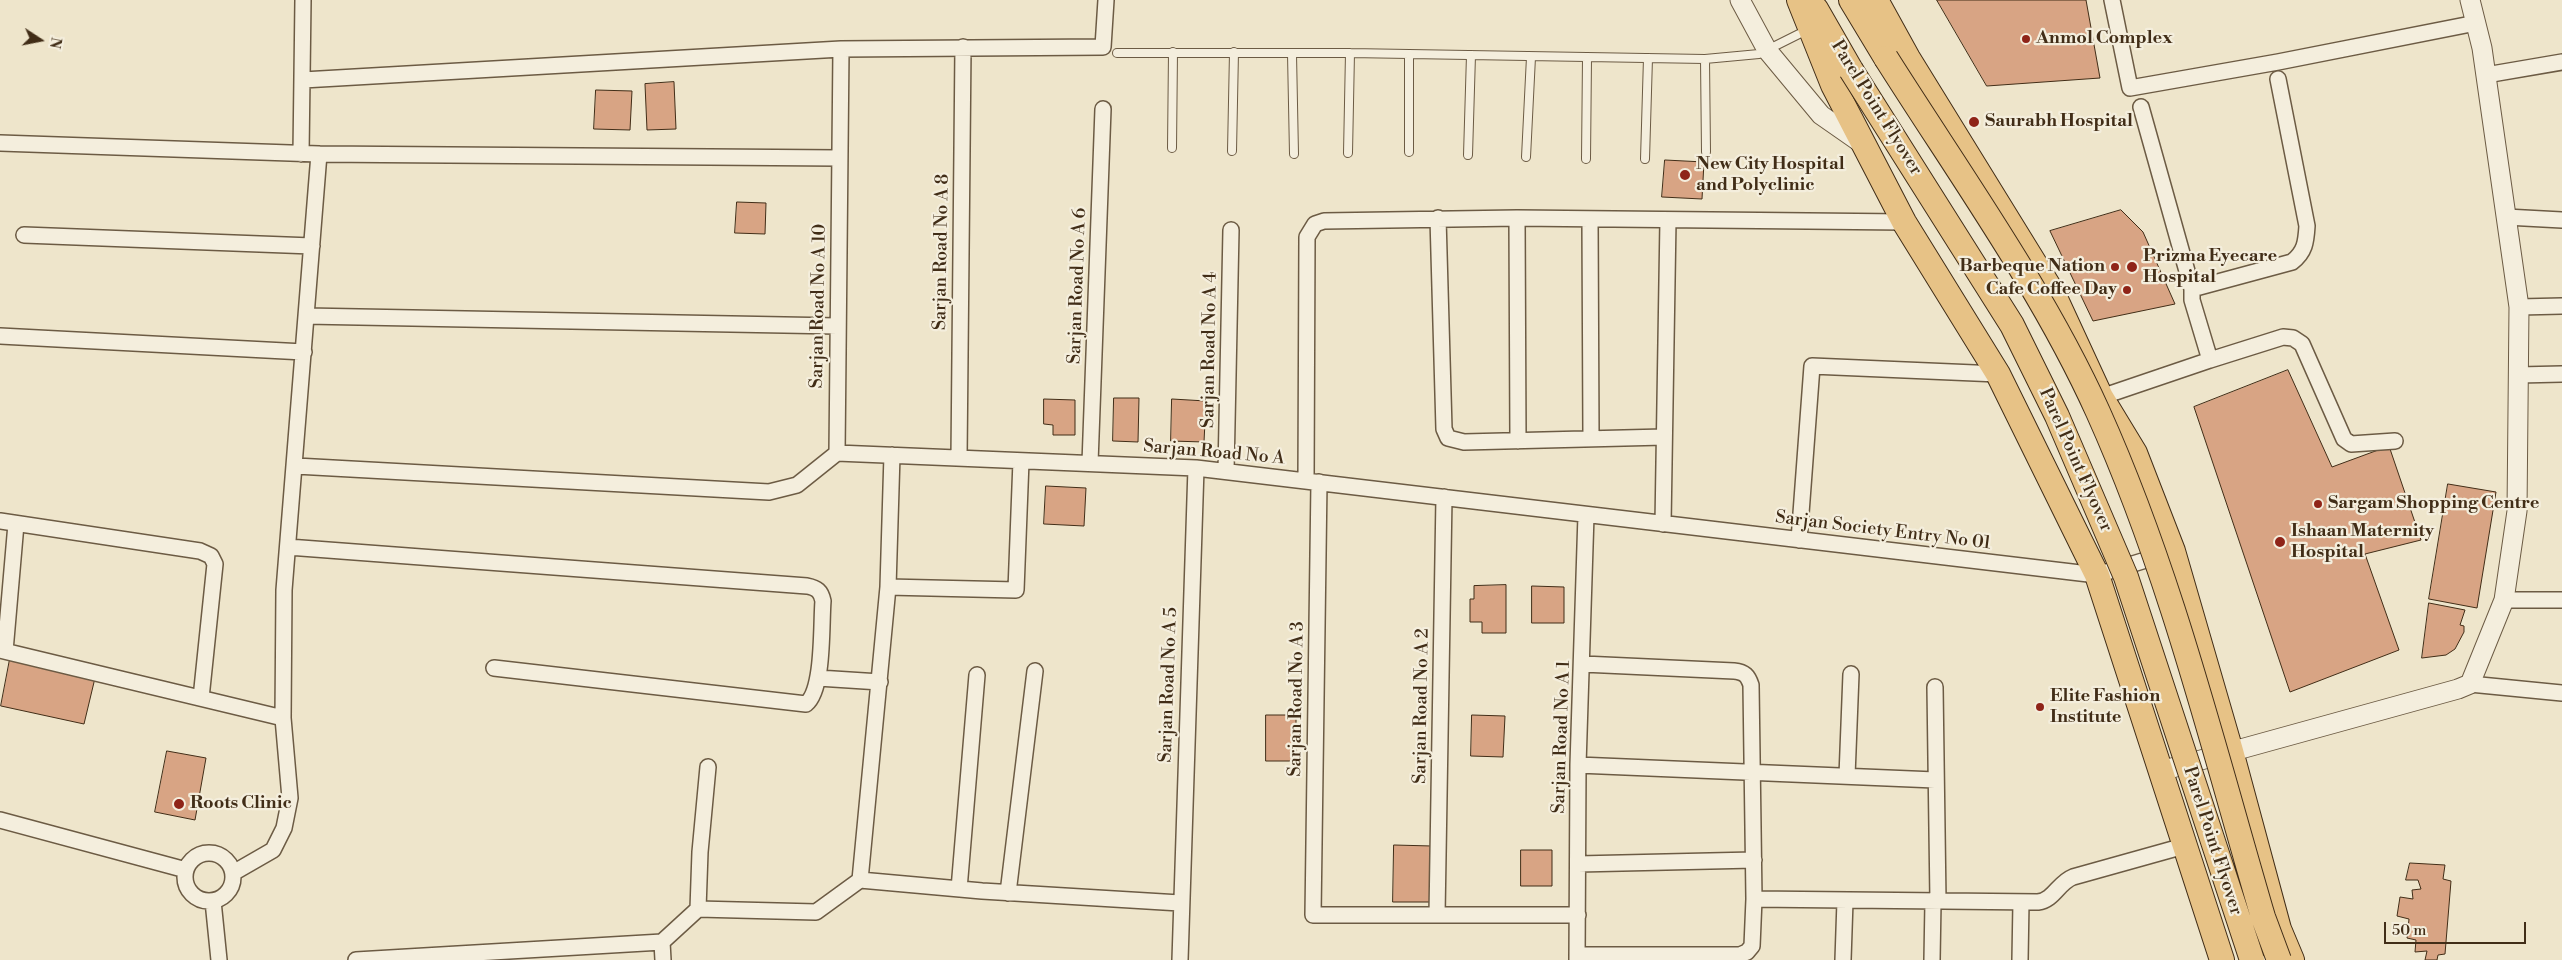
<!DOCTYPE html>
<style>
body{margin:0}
#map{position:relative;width:2562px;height:960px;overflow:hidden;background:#eee5cb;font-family:"Libre Bodoni",serif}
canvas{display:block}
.north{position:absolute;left:15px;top:15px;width:50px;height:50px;-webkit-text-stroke:4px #f4eedd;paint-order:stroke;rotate:101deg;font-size:14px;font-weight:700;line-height:20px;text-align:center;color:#412d17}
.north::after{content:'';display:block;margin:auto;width:18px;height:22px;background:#412d17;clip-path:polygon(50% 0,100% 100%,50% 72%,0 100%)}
.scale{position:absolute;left:2384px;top:922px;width:142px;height:22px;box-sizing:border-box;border:2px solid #412d17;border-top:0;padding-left:6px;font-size:15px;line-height:18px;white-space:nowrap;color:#412d17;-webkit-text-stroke:4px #f4eedd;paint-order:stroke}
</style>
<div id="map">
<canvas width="2562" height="960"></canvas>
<div class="north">N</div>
<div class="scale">50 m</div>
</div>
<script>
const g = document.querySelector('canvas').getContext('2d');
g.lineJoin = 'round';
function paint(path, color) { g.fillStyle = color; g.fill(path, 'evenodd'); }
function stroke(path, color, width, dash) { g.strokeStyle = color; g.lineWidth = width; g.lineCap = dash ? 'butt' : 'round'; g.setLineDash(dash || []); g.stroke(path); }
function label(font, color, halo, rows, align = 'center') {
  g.font = font + ' "Libre Bodoni",serif'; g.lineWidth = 4.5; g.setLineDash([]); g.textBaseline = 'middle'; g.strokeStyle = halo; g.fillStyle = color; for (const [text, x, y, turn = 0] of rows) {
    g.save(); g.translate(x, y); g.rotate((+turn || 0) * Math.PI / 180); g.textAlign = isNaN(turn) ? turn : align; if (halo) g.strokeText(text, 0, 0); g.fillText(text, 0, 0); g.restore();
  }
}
const building = new Path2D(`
 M 1937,0 L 2086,0 L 2100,78 L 1987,86 Z
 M 674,82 L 676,129 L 647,130 L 645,84 Z
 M 596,90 L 632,91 L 630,130 L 594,129 Z
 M 1665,160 L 1704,162 L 1702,199 L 1662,197 Z
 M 737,202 L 766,203 L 765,234 L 735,233 Z
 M 2121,210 L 2143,232 L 2175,304 L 2093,321 L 2050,231 Z
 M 2288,370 L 2332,467 L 2389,446 L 2421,540 L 2365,554 L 2399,650 L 2290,692 L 2194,407 Z
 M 1114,398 L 1139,398 L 1138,442 L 1113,441 Z
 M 1044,399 L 1075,400 L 1075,435 L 1053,435 L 1053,425 L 1044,424 Z
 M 1172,399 L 1206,401 L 1204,442 L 1171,441 Z
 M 2448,484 L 2496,492 L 2477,608 L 2429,599 Z
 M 1046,486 L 1086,488 L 1084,526 L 1044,524 Z
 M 1506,585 L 1506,633 L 1482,633 L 1482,622 L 1470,622 L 1470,599 L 1474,599 L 1474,586 Z
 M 1532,586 L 1564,587 L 1564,623 L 1532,623 Z
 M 2429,603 L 2465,610 L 2460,625 L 2464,626 L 2464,632 L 2455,649 L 2446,655 L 2422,658 Z
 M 10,659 L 95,678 L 84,724 L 1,706 Z
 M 1266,715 L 1296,715 L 1296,761 L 1266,761 Z
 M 1472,715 L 1505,716 L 1503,757 L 1471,756 Z
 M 167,751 L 206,758 L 195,820 L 155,812 Z
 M 1394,845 L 1432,846 L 1431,902 L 1393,902 Z
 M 1521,850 L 1552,850 L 1552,886 L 1521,886 Z
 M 2410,863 L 2445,865 L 2443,879 L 2451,881 L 2445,954 L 2438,955 L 2437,960 L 2425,960 L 2427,951 L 2415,952 L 2416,940 L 2407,938 L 2409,919 L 2397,916 L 2400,897 L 2413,899 L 2412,890 L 2421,889 L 2418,880 L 2406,880 Z`);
const service = new Path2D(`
 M 1117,53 L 1350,53 L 1705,59 L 1759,54 L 1809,29
 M 1292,54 L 1294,154
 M 1705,59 L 1706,152
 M 1172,148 L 1173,52
 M 1232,151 L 1234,52
 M 1409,152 L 1409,54
 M 1348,153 L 1350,53
 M 1468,155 L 1471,55
 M 1526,157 L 1531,57
 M 1586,159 L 1587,58
 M 1645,159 L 1648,58`);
const minor = new Path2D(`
 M 2112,0 L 2130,88 L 2278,62 L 2476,23
 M 2486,75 L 2562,62
 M 303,80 L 841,49 L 1103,47 L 1106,0
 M 2141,107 L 2192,289
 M 0,143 L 319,154 L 839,158
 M 301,154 L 303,0
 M 2506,217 L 2562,220
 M 1438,218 L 1444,429 L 1448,438 L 1464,442 L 1664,437
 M 1517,218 L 1518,441
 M 1590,220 L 1591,438
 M 24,235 L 312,246
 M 2519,307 L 2562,306
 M 306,316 L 837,326
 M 0,336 L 304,352
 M 2210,360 L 2283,337 L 2293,338 L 2302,344 L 2344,439 L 2351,444 L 2395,441
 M 2518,375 L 2562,374
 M 2101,397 L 2210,360 L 2192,300 L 2192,289 L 2292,262 C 2305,252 2306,242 2307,226 L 2278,79
 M 837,453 L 1196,468 L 2097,575 L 2162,555
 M 837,453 L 841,49
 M 959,458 L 963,47
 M 1090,463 L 1103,109
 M 296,466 L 769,492 L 797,485 L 837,453
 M 1226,471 L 1231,230
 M 1306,481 L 1307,237 L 1315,224 L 1324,221 L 1517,218 L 1904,222
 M 1319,482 L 1313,915 L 1578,915
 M 0,521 L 200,551 L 211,556 L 215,564 L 201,698
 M 1663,524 L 1668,220
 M 1799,540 L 1812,366 L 1998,374
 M 288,547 L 807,586 C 817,588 821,591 823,601 C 821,625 824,690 806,704 L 494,668
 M 888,587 L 1016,590 L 1021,461
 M 2504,600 L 2562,600
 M 0,650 L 283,718
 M 5,651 L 16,524
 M 818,678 L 880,682
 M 2470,684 L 2562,693
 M 1935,687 L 1938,901
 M 1578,765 L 1935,780
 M 1847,776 L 1851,674
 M 0,820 L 186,870
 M185 877a24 24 0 1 1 48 0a24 24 0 1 1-48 0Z
 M 1578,864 L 1754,860
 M 233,873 L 273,850 L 284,828 L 290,798 L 283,718 L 284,590 L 319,154
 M 860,880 L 888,587 L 892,455
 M 959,889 L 977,675
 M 1008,893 L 1035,671
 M 1754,899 L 2038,902 C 2054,900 2058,883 2073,877 L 2184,846
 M 213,901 L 219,960
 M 698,909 L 700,852 L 708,767
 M 1437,915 L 1444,497
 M 1577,955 L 1740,955 L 1747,952 L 1752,946 L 1754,899 L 1751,685 C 1748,676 1745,672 1734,671 L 1583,664
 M 356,960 L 662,942
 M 663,960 L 662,942 L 698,909 L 816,912 L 860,880 L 982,891 L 1180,903
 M 1180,960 L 1196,468
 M 1577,960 L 1578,765 L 1586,515
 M 1843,960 L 1845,901
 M 1932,960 L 1933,902
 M 2020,960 L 2021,902`);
const tertiary = new Path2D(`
 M 1740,0 L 1767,50 L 1821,115 L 1864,145
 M 2161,771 L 2458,689 L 2470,684 L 2504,600 L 2517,511 L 2519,307 L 2482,48 L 2470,0`);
const primary = new Path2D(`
 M 1799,0 L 1833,85 L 1904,222 L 1998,374 L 2097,575 L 2222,960
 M 1851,0 L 1886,58
 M 1876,0 L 1908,58 L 2053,293 L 2101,397 L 2135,453 L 2173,551 L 2231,751 L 2279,929 L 2292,960
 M 1816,9 L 1851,70`);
const primaryBridge = new Path2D(`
 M 1886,58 C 1958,172 2043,290 2098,412 C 2171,574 2213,747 2263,917 L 2279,960
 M 1851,70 L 2012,325 L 2057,416 L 2126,577 L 2252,960`);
const markers = [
 [2026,39,5,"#8f2418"],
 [1974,122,6,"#8f2418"],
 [1685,175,6,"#8f2418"],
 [2115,267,5,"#8f2418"],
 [2132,267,6,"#8f2418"],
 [2127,290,5,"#8f2418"],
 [2318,504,5,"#8f2418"],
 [2280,542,6,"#8f2418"],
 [2040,707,5,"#8f2418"],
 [179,804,6,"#8f2418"]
];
const poiNames = [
 ["Anmol Complex",2036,39],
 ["Saurabh Hospital",1985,122],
 ["New City Hospital",1696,165],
 ["and Polyclinic",1696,186],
 ["Prizma Eyecare",2143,257],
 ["Hospital",2143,278],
 ["Barbeque Nation",2105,267,"right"],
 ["Cafe Coffee Day",2117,290,"right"],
 ["Sargam Shopping Centre",2328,504],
 ["Ishaan Maternity",2291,532],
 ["Hospital",2291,553],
 ["Elite Fashion",2050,697],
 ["Institute",2050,718],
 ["Roots Clinic",190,804]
];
const streetNames = [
 ["Parel Point Flyover",1876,108,58],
 ["Sarjan Road No A 8",942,252,-89],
 ["Sarjan Road No A 6",1078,286,-88],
 ["Sarjan Road No A 10",819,306,-89],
 ["Sarjan Road No A 4",1210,350,-89],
 ["Sarjan Road No A",1214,453,5],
 ["Parel Point Flyover",2075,460,66],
 ["Sarjan Society Entry No 01",1883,531,7],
 ["Sarjan Road No A 5",1169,685,-88],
 ["Sarjan Road No A 3",1297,699,-89],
 ["Sarjan Road No A 2",1422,706,-89],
 ["Sarjan Road No A 1",1562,737,-88],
 ["Parel Point Flyover",2212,841,72]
];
paint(building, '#d8a484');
stroke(building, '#412d17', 1);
stroke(service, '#6c5b44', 10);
stroke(minor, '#6c5b44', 18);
stroke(tertiary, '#6c5b44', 21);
stroke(primary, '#412d17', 26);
stroke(service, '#f4eedd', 8);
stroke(minor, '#f4eedd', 15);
stroke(tertiary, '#f4eedd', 19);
stroke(primary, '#e7c286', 24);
stroke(primaryBridge, '#412d17', 26, []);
stroke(primaryBridge, '#e7c286', 24);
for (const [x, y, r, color] of markers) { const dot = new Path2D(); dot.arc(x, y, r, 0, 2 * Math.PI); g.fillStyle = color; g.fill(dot); stroke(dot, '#f4eedd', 2); }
label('bold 18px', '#412d17', '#f4eedd', poiNames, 'left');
label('18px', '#412d17', '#f4eedd', streetNames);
</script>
